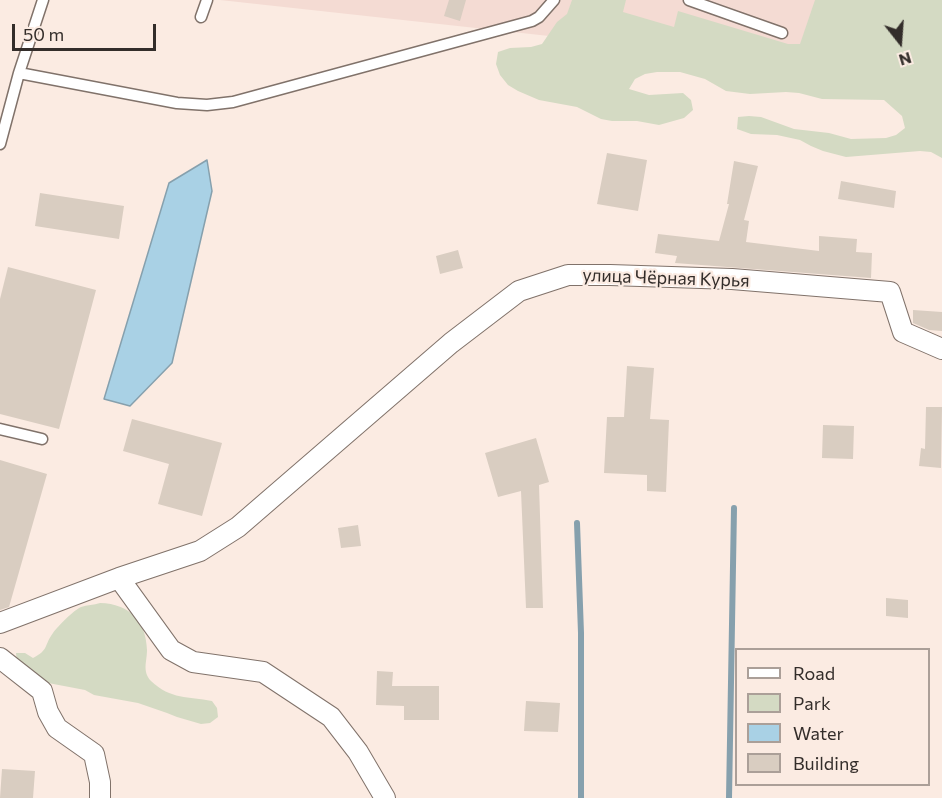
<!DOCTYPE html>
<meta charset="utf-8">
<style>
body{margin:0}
#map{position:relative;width:942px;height:798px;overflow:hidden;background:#fbebe2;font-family:Commissioner,sans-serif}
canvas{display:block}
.legend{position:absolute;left:735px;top:648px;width:195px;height:138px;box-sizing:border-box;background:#fbebe2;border:2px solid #ab9f98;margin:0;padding:8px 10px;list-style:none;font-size:18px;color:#332d2a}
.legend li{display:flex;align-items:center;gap:12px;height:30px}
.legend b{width:30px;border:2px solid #ab9f98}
.north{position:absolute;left:870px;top:12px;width:60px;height:60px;-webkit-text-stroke:4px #fbebe2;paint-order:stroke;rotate:163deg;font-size:16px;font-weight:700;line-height:24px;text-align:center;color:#332d2a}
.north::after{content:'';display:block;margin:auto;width:21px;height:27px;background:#332d2a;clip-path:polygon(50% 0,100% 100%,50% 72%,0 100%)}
.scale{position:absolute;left:12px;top:24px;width:144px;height:27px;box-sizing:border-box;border:3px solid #332d2a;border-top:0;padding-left:8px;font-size:18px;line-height:21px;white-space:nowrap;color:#332d2a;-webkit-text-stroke:4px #fbebe2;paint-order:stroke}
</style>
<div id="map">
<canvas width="942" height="798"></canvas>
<ul class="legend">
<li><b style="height:8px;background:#fff"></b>Road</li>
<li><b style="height:16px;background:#d4dac3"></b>Park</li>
<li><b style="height:16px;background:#a9d1e5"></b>Water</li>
<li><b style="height:16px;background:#d9cdc1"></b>Building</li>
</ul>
<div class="north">N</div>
<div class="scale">50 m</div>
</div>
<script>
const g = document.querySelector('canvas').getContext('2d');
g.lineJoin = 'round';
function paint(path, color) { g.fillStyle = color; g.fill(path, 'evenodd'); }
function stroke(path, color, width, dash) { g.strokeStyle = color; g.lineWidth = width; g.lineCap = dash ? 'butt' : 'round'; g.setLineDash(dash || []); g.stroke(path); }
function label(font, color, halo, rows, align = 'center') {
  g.font = font + ' Commissioner,sans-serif'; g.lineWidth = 4.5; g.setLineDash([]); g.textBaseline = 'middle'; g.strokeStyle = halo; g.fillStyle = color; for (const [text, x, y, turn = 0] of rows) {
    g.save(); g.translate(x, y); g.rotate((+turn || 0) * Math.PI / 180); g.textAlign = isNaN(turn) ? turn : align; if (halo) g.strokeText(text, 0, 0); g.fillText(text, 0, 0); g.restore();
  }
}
const industrial = new Path2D(`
 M 220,0 L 942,0 L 942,79 Z`);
const green = new Path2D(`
 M 572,0 L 626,0 L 623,12 L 674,27 L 678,11 L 788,44 L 800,44 L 815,0 L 942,0 L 942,158 L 931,152 L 920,151 L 846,157 L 823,151 L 811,146 L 800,140 L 777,135 L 751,134 L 737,129 L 738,117 L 749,116 L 761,117 L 794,129 L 829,133 L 851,139 L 886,138 L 896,135 L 905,128 L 902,116 L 884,100 L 822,99 L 799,93 L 786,92 L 750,94 L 726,91 L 705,79 L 680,72 L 657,72 L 645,74 L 635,79 L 629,89 L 649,95 L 683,93 L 691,100 L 693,110 L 684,118 L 659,125 L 637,121 L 612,121 L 601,119 L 577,107 L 539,100 L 518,91 L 508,85 L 500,75 L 496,64 L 498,52 L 510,48 L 531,47 L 542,44 L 557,22 L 567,14 Z
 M 100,603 C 130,604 146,621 147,650 C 147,662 142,671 151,681 C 171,700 188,696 212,701 L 217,708 L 218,717 L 210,723 L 201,724 L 177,717 L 167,713 L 138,703 L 94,695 L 85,690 L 43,682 L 17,663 L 16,653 L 25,653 L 33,658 C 49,650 44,645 53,633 C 58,626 74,610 81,607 C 87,605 94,605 100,603 Z`);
const water = new Path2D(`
 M 207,160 L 212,191 L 172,363 L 130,406 L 104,399 L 169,183 Z`);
const stream = new Path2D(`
 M 577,523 L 581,633 L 581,798
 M 729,798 L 734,508`);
const building = new Path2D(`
 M 449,0 L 466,0 L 460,21 L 444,16 Z
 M 607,153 L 647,160 L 638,211 L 597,204 Z
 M 734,161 L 758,166 L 744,220 L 749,221 L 746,242 L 819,251 L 819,236 L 857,239 L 856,252 L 872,253 L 871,278 L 675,263 L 677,256 L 655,253 L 658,234 L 719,241 L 729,204 L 727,204 Z
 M 841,181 L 896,191 L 894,208 L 838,199 Z
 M 40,193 L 124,206 L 119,239 L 35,226 Z
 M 458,250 L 463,268 L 440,274 L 436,256 Z
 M 8,267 L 96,290 L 59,429 L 0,414 L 0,299 Z
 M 913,310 L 942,312 L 942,331 L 929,330 L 913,323 Z
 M 627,366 L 654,368 L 650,419 L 669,420 L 666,492 L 647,491 L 647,475 L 604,473 L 607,417 L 624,417 Z
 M 926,407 L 942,407 L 941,468 L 919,466 L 921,448 L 925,449 Z
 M 132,419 L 222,443 L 202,516 L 158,504 L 169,464 L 123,451 Z
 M 823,425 L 854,426 L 853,459 L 822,458 Z
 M 536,438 L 549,482 L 539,485 L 543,608 L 526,608 L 521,491 L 498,497 L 485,453 Z
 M 0,460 L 47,474 L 9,607 L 0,610 Z
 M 358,525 L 361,546 L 341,548 L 338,528 Z
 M 886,598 L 908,600 L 908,618 L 886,616 Z
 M 377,671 L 393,672 L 392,686 L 439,686 L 439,720 L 404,720 L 404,706 L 376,705 Z
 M 526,701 L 560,703 L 558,732 L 524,731 Z
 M 2,769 L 35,771 L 33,798 L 0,798 Z`);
const service = new Path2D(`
 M 689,0 L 782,33
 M 201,17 L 207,0
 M 19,73 L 177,103 L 207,105 L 233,102 L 532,21 L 539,17 L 554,0
 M 0,144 L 19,73 L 43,0
 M 0,429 L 42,439`);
const minor = new Path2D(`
 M 119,578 L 171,650 L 193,662 L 263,672 L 331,717 L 358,752 L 385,798
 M 0,623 L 119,578 L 200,551 L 238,527 L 451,343 L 519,291 L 568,275 L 610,275 L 732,279 L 890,292 L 903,332 L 942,349
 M 0,658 L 42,691 L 48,712 L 57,728 L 94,754 L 100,782 L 100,798`);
const streetNames = [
 ["улица Чёрная Курья",666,278,2]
];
paint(industrial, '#f4dbd3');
paint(green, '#d4dac3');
paint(water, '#a9d1e5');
stroke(water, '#86a0ad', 1.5);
stroke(stream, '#86a0ad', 6);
paint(building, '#d9cdc1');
stroke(service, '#80726a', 13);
stroke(minor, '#80726a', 22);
stroke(service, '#fff', 10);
stroke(minor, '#fff', 20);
label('18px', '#332d2a', '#fbebe2', streetNames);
</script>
